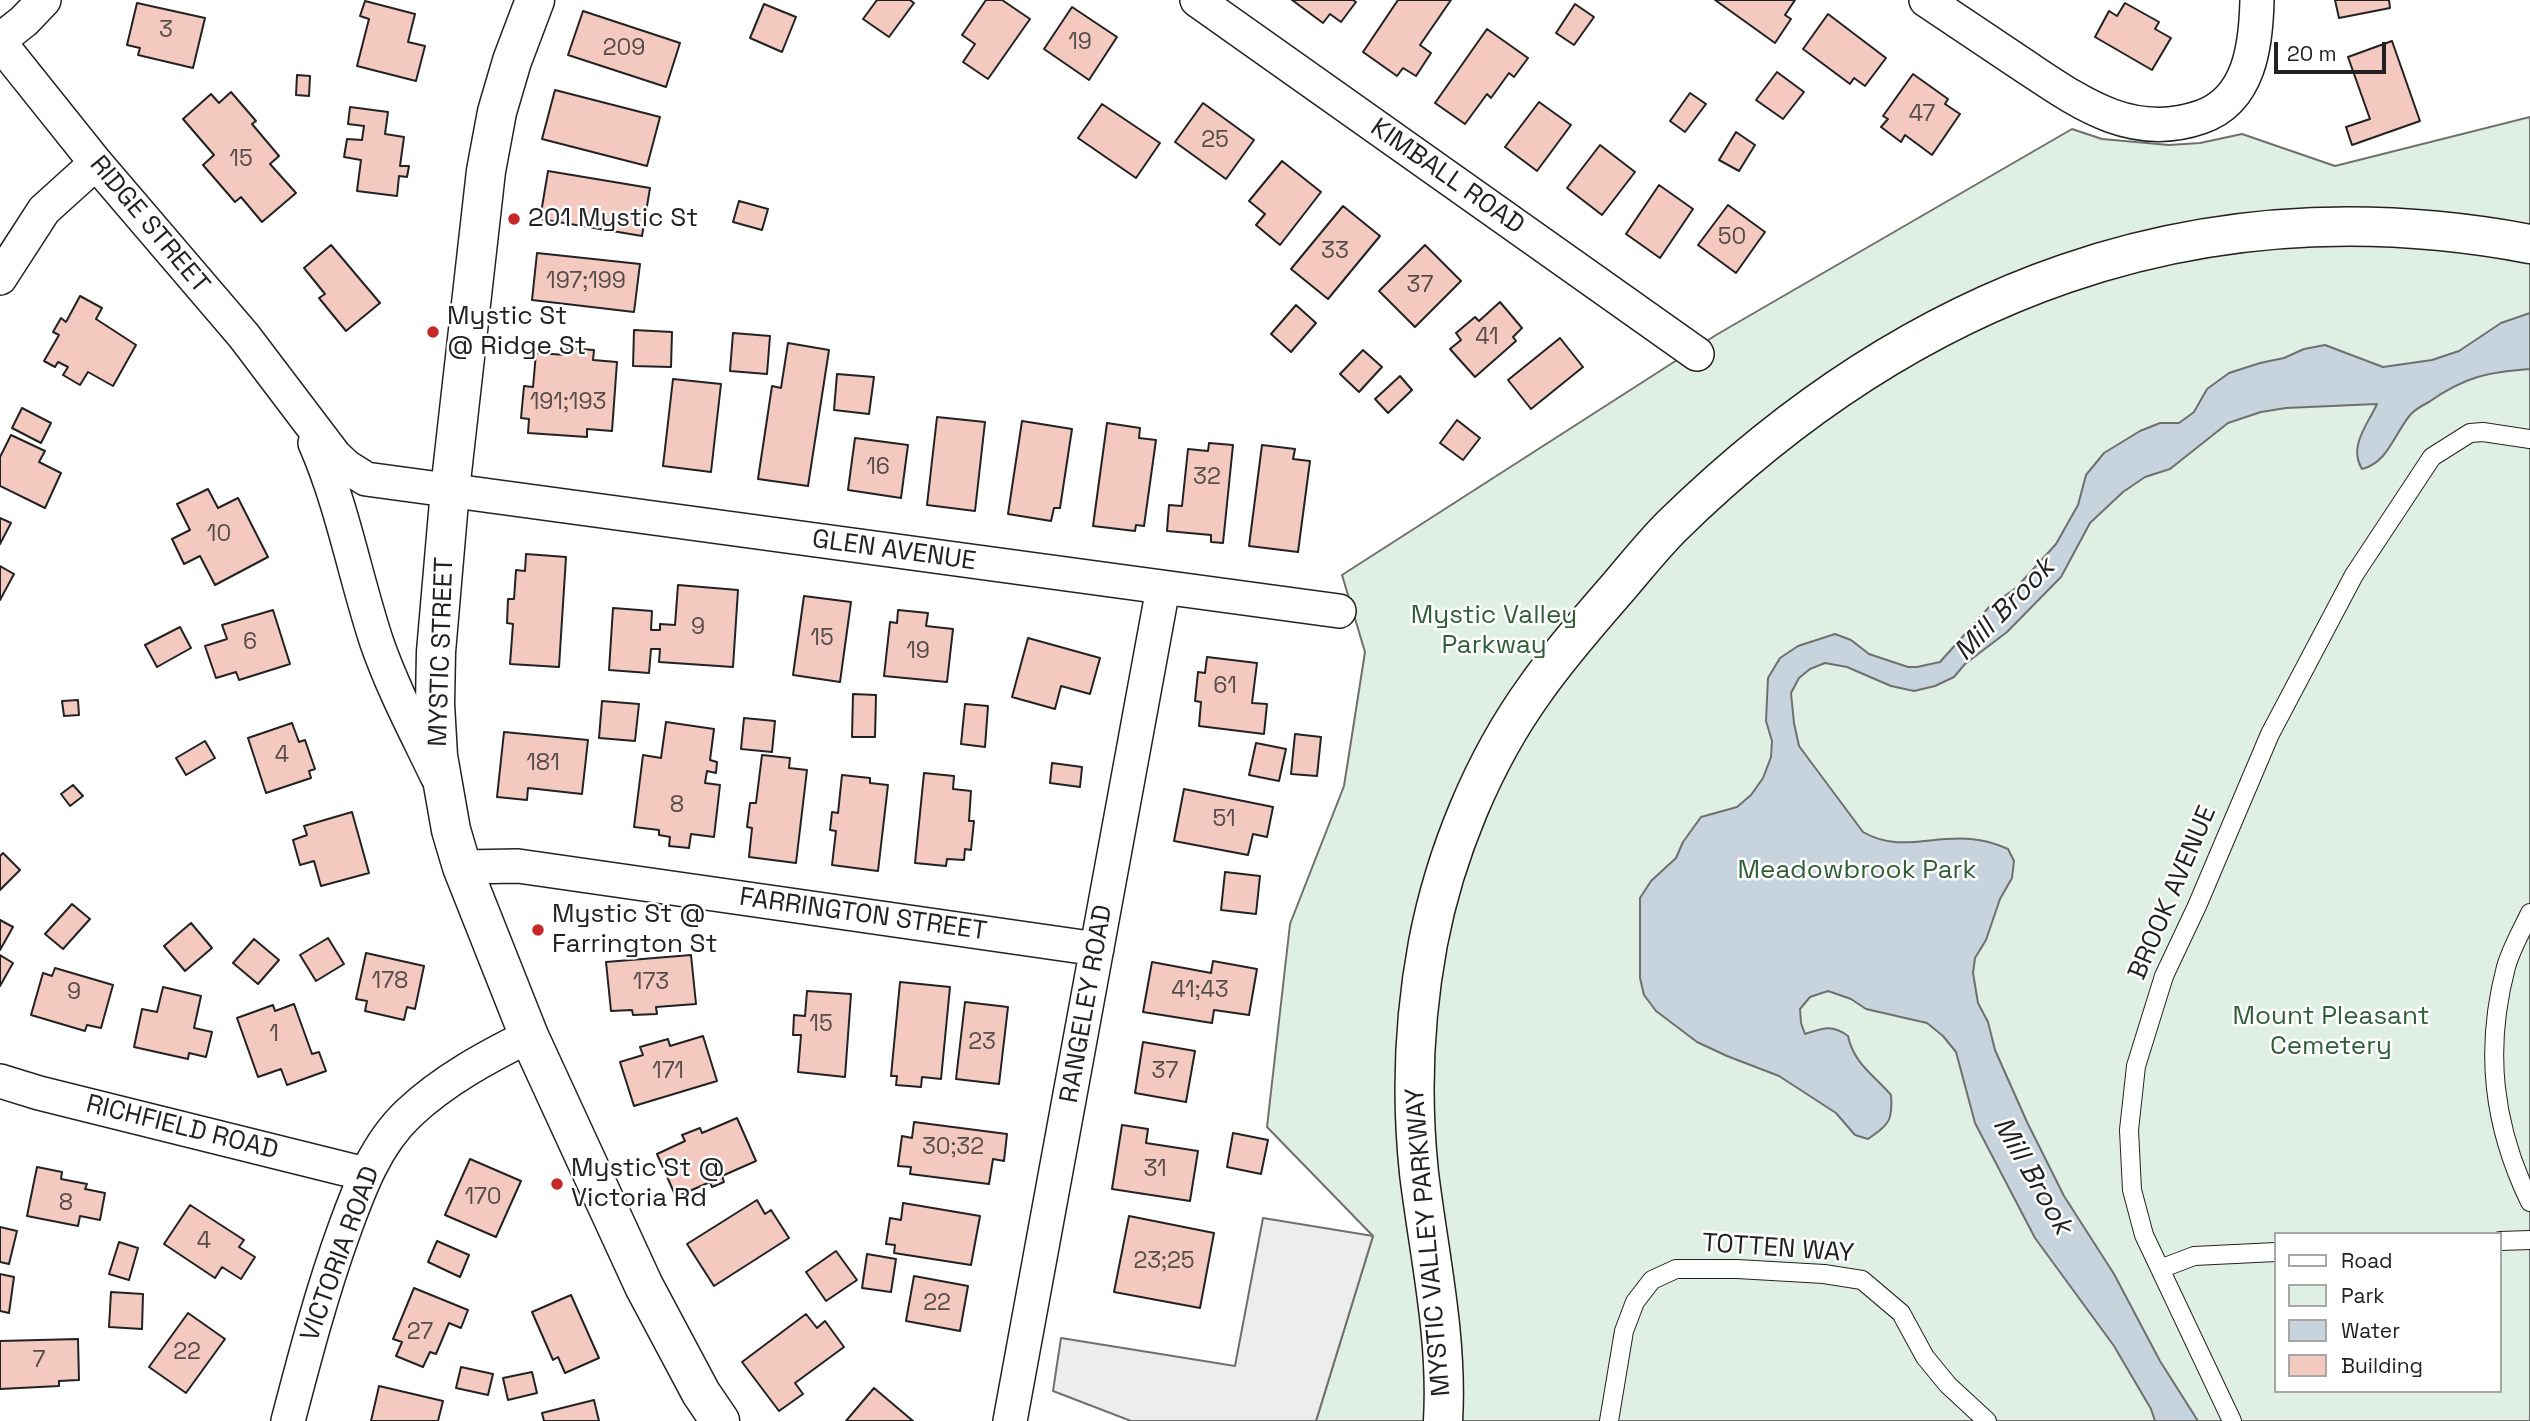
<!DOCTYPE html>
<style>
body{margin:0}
#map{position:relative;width:2530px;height:1421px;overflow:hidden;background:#fff;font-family:"Space Grotesk",sans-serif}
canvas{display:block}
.legend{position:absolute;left:2274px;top:1232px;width:228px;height:161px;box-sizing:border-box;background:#fff;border:2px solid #a7a7a7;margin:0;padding:9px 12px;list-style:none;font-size:21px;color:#222}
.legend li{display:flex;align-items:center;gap:14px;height:35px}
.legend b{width:35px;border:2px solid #a7a7a7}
.scale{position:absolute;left:2274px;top:42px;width:112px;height:32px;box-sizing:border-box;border:4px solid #222;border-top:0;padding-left:9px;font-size:21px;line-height:24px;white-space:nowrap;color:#222;-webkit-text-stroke:5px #fff;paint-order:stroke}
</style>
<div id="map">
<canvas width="2530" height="1421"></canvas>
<ul class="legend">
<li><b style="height:9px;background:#fff"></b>Road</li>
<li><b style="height:19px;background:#e0efe3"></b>Park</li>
<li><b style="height:19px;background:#c7d3dd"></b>Water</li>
<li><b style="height:19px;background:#f3c9c0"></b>Building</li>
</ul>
<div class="scale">20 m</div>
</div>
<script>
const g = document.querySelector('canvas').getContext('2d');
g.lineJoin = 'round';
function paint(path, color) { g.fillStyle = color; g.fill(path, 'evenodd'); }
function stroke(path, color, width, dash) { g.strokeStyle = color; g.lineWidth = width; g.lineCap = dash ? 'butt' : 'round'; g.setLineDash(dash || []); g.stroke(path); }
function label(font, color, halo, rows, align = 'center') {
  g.font = font + ' "Space Grotesk",sans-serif'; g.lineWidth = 5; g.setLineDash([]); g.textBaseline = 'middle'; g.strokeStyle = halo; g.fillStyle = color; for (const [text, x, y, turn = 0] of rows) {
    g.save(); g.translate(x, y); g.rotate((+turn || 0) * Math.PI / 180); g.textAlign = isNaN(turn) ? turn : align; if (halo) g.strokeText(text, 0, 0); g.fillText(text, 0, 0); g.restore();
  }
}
const green = new Path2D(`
 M 2530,117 L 2530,1421 L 1316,1421 L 1373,1236 L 1267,1127 L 1290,924 L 1344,786 L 1365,652 L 1342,575 L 1716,335 L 2072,129 L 2102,139 L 2169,145 L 2200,143 L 2242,134 L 2335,166 ZM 2276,1234 L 2500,1234 L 2500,1391 L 2276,1391 Z`);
const parking = new Path2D(`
 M 1263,1218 L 1373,1236 L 1316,1421 L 1131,1421 L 1053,1391 L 1061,1338 L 1235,1366 Z`);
const water = new Path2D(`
 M 2530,313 L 2530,369 C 2488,372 2464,377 2429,402 C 2423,405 2416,409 2411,414 C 2395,432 2388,463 2362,469 C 2348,446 2368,424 2377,404 L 2286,408 L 2261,412 L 2228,423 L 2170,469 L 2145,477 L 2123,492 L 2090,523 L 2061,577 L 2007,632 L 1965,664 L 1954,677 L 1935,686 L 1914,691 L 1891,686 L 1847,667 L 1825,663 L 1810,669 L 1799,678 L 1791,693 L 1794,723 L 1799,746 L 1863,832 C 1899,853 1932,835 1971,839 C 1984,840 1997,844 2008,849 L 2014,861 L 2012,878 L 2000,899 L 1986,940 L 1975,958 L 1973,973 L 1978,1003 L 1988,1022 L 1995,1050 L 2027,1122 L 2064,1196 L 2114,1274 L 2160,1361 L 2198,1421 L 2155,1421 L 2151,1409 L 2114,1346 L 2035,1238 L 1975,1123 L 1956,1052 L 1943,1036 L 1927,1023 L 1866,1009 L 1851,999 L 1828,991 L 1810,997 L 1800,1009 L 1801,1023 L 1805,1034 C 1823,1028 1832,1024 1848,1036 C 1854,1064 1874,1075 1891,1095 C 1893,1121 1889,1124 1868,1139 L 1855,1135 L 1836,1113 L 1779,1076 L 1727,1056 L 1697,1042 L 1656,1011 L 1644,995 L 1640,978 L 1640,898 L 1651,881 L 1676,858 L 1683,842 L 1701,817 L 1737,807 L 1751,795 L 1763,778 L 1771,757 L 1772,741 L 1766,721 L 1768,678 L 1780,658 L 1798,646 L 1835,634 L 1851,640 L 1869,654 L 1908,667 L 1917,667 L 1940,662 L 1990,606 L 2016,588 L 2056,544 L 2078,505 L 2086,475 L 2104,453 L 2140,431 L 2160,423 L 2179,423 L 2194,412 L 2207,389 L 2229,373 L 2260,363 L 2284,358 L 2304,349 L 2325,345 L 2383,367 L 2432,360 L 2459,351 L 2501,323 Z`);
const building = new Path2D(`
 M 877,0 L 910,0 L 914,3 L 889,37 L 863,19 Z
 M 986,0 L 1002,0 L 1030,19 L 988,79 L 963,62 L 975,44 L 962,35 Z
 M 1292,0 L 1353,0 L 1356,2 L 1341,22 L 1330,14 L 1323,23 Z
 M 1398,0 L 1451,0 L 1420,45 L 1431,53 L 1416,76 L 1403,68 L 1397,76 L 1363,52 Z
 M 1715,0 L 1795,0 L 1785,15 L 1791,19 L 1775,43 Z
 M 2335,0 L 2389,0 L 2390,8 L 2339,18 Z
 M 365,1 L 415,14 L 408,42 L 425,46 L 416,81 L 357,66 L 369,19 L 360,16 Z
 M 137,3 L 205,18 L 193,68 L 138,55 L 140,48 L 127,45 Z
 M 2125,3 L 2159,22 L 2155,29 L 2171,38 L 2152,70 L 2095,37 L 2109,11 L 2117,16 Z
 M 764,4 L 796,17 L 782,52 L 750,38 Z
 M 1575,4 L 1594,17 L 1574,45 L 1556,33 Z
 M 1072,7 L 1117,37 L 1089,80 L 1044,49 Z
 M 583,11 L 680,43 L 666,87 L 568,55 Z
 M 1828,14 L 1886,58 L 1865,86 L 1854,78 L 1850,84 L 1803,49 Z
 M 1487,29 L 1528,58 L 1514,77 L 1509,73 L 1491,98 L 1487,94 L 1465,124 L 1435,103 Z
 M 2392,41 L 2420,121 L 2352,145 L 2346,127 L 2370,119 L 2348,57 Z
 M 1777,72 L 1804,92 L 1783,119 L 1756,100 Z
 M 1913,74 L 1948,99 L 1945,104 L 1960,114 L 1932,155 L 1905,135 L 1901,142 L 1881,127 L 1888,119 L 1883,116 Z
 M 297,75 L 310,76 L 309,96 L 296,95 Z
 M 555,90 L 660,117 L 647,166 L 542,139 Z
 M 231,92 L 256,121 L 252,124 L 279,156 L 270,164 L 296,193 L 262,222 L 241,197 L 235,202 L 203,165 L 214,155 L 183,119 L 211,94 L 219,103 Z
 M 1690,93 L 1706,104 L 1685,132 L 1670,121 Z
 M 1539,102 L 1571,125 L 1537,171 L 1505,147 Z
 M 1203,103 L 1254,140 L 1226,179 L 1175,142 Z
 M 1102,104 L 1160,143 L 1136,178 L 1078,138 Z
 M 350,107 L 388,112 L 385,134 L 404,137 L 400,166 L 409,166 L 407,177 L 399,176 L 397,196 L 357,191 L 361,160 L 344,157 L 347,139 L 362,140 L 364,126 L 348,124 Z
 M 1736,132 L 1755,145 L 1739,171 L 1719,160 Z
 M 1600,145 L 1635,172 L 1602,215 L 1567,188 Z
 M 1282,161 L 1321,192 L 1280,245 L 1256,225 L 1265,214 L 1249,201 Z
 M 548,171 L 650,188 L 642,236 L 540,219 Z
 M 1659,185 L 1693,209 L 1660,258 L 1626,234 Z
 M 739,201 L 768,209 L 762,230 L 733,222 Z
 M 1728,205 L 1765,232 L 1736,273 L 1698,245 Z
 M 1343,206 L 1380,236 L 1328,299 L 1291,269 Z
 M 331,245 L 380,303 L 346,331 L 319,298 L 325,294 L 304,268 Z
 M 1425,245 L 1461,281 L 1415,327 L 1379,291 Z
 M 537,253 L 640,264 L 634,312 L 532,300 Z
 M 80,296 L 102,308 L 96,319 L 136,345 L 113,386 L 88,372 L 80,385 L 63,375 L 68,367 L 58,362 L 55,367 L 44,361 L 59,335 L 53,332 L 61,318 L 66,322 Z
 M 1500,302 L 1522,328 L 1513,337 L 1516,341 L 1475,377 L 1450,349 L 1461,340 L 1456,333 L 1475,317 L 1479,321 Z
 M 1296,305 L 1316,323 L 1291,352 L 1271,334 Z
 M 634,330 L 672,332 L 671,367 L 633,366 Z
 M 733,333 L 770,336 L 767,374 L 730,371 Z
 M 1560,338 L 1583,367 L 1531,409 L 1508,380 Z
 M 788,343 L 829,350 L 808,486 L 758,479 L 772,386 L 781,388 Z
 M 567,348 L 594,350 L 593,360 L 617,362 L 612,431 L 587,429 L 587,437 L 528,433 L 529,419 L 521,418 L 524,386 L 533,387 L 536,353 L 567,355 Z
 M 1363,350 L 1382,367 L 1359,392 L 1340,374 Z
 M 837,374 L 874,377 L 869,414 L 834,410 Z
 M 1400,376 L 1412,390 L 1388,413 L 1375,399 Z
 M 673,379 L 721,384 L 711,472 L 663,466 Z
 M 22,408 L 51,423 L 41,443 L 12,428 Z
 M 937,417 L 985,422 L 975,511 L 927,505 Z
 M 1457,420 L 1480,438 L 1463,460 L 1440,443 Z
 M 1022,421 L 1072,429 L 1060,508 L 1054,508 L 1051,521 L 1008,514 Z
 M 1107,423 L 1140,428 L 1139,438 L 1156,440 L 1144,526 L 1136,525 L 1135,531 L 1093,526 Z
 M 11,435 L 45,451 L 39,462 L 61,473 L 45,508 L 0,486 L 0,457 Z
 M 855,438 L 908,445 L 901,498 L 848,490 Z
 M 1209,443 L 1233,445 L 1223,543 L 1211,542 L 1211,535 L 1167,531 L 1169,505 L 1182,506 L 1188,449 L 1208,451 Z
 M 1262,445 L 1295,449 L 1293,459 L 1310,461 L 1298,552 L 1249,546 Z
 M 208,489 L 218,508 L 238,498 L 268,557 L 215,585 L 200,556 L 184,564 L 172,539 L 190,530 L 177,504 Z
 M 0,518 L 11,523 L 0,544 Z
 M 526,554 L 566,557 L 559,667 L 510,664 L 513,624 L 507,623 L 508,599 L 514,599 L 516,570 L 525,571 Z
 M 0,566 L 14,574 L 0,600 Z
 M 678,585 L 738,590 L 733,667 L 659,662 L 660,649 L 651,649 L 649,673 L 609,670 L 613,608 L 652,611 L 651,630 L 660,630 L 660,624 L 675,625 Z
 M 804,596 L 851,602 L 840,682 L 793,675 Z
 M 273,610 L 290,664 L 239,680 L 236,672 L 216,678 L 205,646 L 227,639 L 222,625 Z
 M 898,610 L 928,613 L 926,626 L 953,629 L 947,682 L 884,676 L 890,622 L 897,623 Z
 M 180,627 L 191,648 L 157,667 L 145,645 Z
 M 1028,638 L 1100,658 L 1090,694 L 1061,686 L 1055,709 L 1012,697 Z
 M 1207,657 L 1257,663 L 1252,703 L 1267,704 L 1264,734 L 1199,726 L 1201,702 L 1195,701 L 1198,672 L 1205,673 Z
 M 853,694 L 876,695 L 875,737 L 852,737 Z
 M 78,700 L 79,715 L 64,716 L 62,701 Z
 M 602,701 L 639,704 L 635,741 L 599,738 Z
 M 965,704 L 988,706 L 985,747 L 961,744 Z
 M 744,718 L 775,721 L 772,752 L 741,749 Z
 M 666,722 L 714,729 L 710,760 L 717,762 L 716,773 L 707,771 L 705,783 L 720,785 L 714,837 L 691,834 L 689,848 L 669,846 L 670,837 L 659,835 L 659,830 L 634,827 L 643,755 L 661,758 Z
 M 292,723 L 299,742 L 305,740 L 315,769 L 309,771 L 311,778 L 266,793 L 248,738 Z
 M 504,732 L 588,740 L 582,794 L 528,788 L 527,800 L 497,797 Z
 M 1295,734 L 1321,737 L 1317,776 L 1291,774 Z
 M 205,741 L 215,758 L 186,775 L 176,758 Z
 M 1256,743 L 1286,749 L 1279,781 L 1249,775 Z
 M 762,755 L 790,758 L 789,768 L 807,770 L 796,863 L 749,857 L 752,828 L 747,827 L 750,803 L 756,803 Z
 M 1052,763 L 1082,767 L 1080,787 L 1050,783 Z
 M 924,773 L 954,776 L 953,789 L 971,791 L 969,821 L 974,821 L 971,850 L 965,849 L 964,860 L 947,859 L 946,866 L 915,863 Z
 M 842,775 L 870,778 L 870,783 L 888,785 L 878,871 L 832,865 L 836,831 L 830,830 L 832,812 L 838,813 Z
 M 73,785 L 83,796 L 70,806 L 61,794 Z
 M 1184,789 L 1273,807 L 1267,837 L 1253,834 L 1248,855 L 1174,841 Z
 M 352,812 L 369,873 L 321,886 L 314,861 L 300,865 L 293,840 L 307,835 L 304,826 Z
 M 3,853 L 20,870 L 0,890 L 0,856 Z
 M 1225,872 L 1260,876 L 1256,914 L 1221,910 Z
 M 72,904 L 90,919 L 63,949 L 45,934 Z
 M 0,920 L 13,927 L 0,950 Z
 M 191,923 L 212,948 L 185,971 L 164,946 Z
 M 328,938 L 344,964 L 316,981 L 300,955 Z
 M 254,939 L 279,960 L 258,984 L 233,963 Z
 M 366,953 L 424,966 L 415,1009 L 407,1007 L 404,1020 L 365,1011 L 367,1001 L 356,999 Z
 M 0,955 L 13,963 L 0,986 Z
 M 691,955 L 696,1004 L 656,1007 L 657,1014 L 633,1015 L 632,1010 L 611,1011 L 606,962 Z
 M 1213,961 L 1257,969 L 1249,1015 L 1214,1010 L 1212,1023 L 1143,1012 L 1152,962 L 1211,973 Z
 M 55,968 L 113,985 L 101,1028 L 87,1025 L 85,1031 L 31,1015 L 43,973 L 52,976 Z
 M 900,982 L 950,987 L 941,1079 L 922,1077 L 921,1087 L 896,1085 L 897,1076 L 891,1076 Z
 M 163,987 L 201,996 L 194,1028 L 212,1032 L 206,1057 L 189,1053 L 188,1059 L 134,1047 L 142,1009 L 157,1012 Z
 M 807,991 L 851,994 L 845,1077 L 798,1072 L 801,1035 L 793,1035 L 794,1015 L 805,1016 Z
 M 965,1002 L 1008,1007 L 999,1084 L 956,1079 Z
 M 294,1004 L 312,1054 L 319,1052 L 326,1071 L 287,1085 L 281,1069 L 258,1077 L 237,1018 L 273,1005 L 275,1011 Z
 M 703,1036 L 717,1081 L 634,1106 L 620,1062 L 643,1055 L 640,1047 L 668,1039 L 670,1046 Z
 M 1143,1042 L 1195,1051 L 1186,1102 L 1135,1093 Z
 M 737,1118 L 756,1161 L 722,1176 L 724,1182 L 712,1187 L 710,1182 L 676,1197 L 657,1154 L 685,1141 L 682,1135 L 700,1128 L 702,1133 Z
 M 914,1122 L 1007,1134 L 1004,1161 L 993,1159 L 989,1184 L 910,1174 L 911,1167 L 898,1166 L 902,1136 L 912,1138 Z
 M 1122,1125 L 1148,1129 L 1146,1143 L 1198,1151 L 1190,1201 L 1112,1189 Z
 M 1233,1133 L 1268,1140 L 1261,1174 L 1227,1167 Z
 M 470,1159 L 521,1181 L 496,1237 L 445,1215 Z
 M 37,1167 L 62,1172 L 61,1179 L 87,1184 L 85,1189 L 105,1193 L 100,1220 L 80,1216 L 78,1226 L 27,1216 Z
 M 757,1200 L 765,1214 L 771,1210 L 789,1238 L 714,1286 L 687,1244 Z
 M 903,1203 L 980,1216 L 971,1265 L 894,1253 L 895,1245 L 886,1244 L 890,1218 L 901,1220 Z
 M 190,1205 L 244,1240 L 239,1247 L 255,1257 L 241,1279 L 222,1267 L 215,1278 L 164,1244 Z
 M 1129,1216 L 1214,1233 L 1200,1308 L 1114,1292 Z
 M 0,1227 L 17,1231 L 9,1264 L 0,1262 Z
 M 437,1241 L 469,1255 L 460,1277 L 428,1262 Z
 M 119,1242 L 138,1248 L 129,1280 L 109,1274 Z
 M 836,1251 L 857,1280 L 826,1301 L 806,1272 Z
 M 867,1254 L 896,1259 L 891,1292 L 862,1288 Z
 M 0,1274 L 14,1277 L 9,1313 L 0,1311 Z
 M 914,1276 L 968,1286 L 960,1331 L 906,1321 Z
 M 414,1288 L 468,1310 L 461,1328 L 449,1323 L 436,1354 L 430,1352 L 423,1367 L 396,1356 L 402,1342 L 393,1339 Z
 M 111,1292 L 143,1294 L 142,1329 L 109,1327 Z
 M 571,1295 L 599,1358 L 565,1373 L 558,1357 L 553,1360 L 532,1312 Z
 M 188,1313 L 225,1339 L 186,1393 L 149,1367 Z
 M 806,1314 L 817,1328 L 825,1321 L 844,1347 L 795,1383 L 803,1394 L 779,1411 L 742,1362 Z
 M 78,1339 L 79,1380 L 59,1381 L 59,1386 L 0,1389 L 0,1341 Z
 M 461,1367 L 493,1374 L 488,1395 L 456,1388 Z
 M 532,1372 L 537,1393 L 508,1400 L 503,1378 Z
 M 379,1386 L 443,1401 L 438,1421 L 371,1421 Z
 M 874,1388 L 913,1421 L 846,1421 Z
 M 594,1400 L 599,1421 L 544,1421 L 542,1413 Z`);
const lane = new Path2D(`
 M 2530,913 C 2522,930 2511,949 2506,967 C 2484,1050 2493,1126 2530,1202
 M 2500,1241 L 2530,1240
 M 2160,1269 L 2194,1256 L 2276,1252
 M 1609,1421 L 1624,1331 L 1635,1302 L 1652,1280 L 1676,1269 L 1737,1269 L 1824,1274 L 1862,1280 L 1901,1313 L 1925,1357 L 1948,1385 L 1987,1421
 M 2232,1421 L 2144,1235 L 2132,1190 L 2129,1130 L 2136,1066 L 2164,976 L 2197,906 L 2270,734 L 2354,575 L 2432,457 L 2470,433 L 2483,432 L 2530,439`);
const street = new Path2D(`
 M 1197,0 L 1697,354
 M 1926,0 C 1957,21 1989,42 2020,63 C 2076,100 2130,142 2201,117 C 2250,100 2256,45 2257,0
 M 0,40 L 24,21 L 44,0
 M 0,43 L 96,163 L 244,336 L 335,456 L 347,467 L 366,479 L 1339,611
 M 0,278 L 44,210 L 96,163
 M 315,443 C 343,507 355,577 377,643 C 393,689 416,732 437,776
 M 462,867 L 518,866 L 1097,949
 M 0,1081 L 39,1093 L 365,1174
 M 288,1421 C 305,1356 322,1291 345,1228 C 360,1187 376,1144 409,1113 C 444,1080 487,1057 529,1036
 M 1010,1421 L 1163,588`);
const secondary = new Path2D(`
 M 1443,1421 C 1448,1337 1429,1255 1419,1173 C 1411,1097 1414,1018 1428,943 C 1445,854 1483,761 1536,688 C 1560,654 1588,622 1615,591 C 1634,569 1652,546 1672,526 C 1911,292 2196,181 2530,244`);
const highway = new Path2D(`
 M 535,0 L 512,61 L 497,112 L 486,171 L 450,490 L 436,652 L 435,704 L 438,756 L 451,830 L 462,867 L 529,1036 L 644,1286 L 701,1393 L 720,1421`);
const markers = [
 [514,219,7,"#c62828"],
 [433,332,7,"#c62828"],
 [538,930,7,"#c62828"],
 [557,1184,7,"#c62828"]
];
const numberNames = [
 ["3",166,31],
 ["19",1080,43],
 ["209",624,49],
 ["47",1922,115],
 ["25",1215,141],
 ["15",241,160],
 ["50",1732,238],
 ["33",1335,252],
 ["197;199",586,282],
 ["37",1420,286],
 ["41",1487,338],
 ["191;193",568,403],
 ["16",878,468],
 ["32",1207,478],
 ["10",219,535],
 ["9",698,628],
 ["15",822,639],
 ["6",250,643],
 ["19",918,652],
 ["61",1225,687],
 ["4",282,756],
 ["181",543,764],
 ["8",677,806],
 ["51",1224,820],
 ["178",390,982],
 ["173",651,983],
 ["41;43",1200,991],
 ["9",74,993],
 ["15",821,1025],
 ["1",274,1035],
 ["23",982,1043],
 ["171",668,1072],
 ["37",1165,1072],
 ["30;32",953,1148],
 ["31",1155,1170],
 ["170",483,1198],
 ["8",66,1204],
 ["4",204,1242],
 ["23;25",1164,1262],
 ["22",937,1304],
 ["27",420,1333],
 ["22",187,1353],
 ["7",39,1361]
];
const streetNames = [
 ["KIMBALL ROAD",1447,177,35],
 ["RIDGE STREET",149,225,50],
 ["GLEN AVENUE",894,551,8],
 ["MYSTIC STREET",442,652,-88],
 ["BROOK AVENUE",2173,893,-67],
 ["FARRINGTON STREET",863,915,8],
 ["RANGELEY ROAD",1087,1004,-80],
 ["RICHFIELD ROAD",182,1128,14],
 ["MYSTIC VALLEY PARKWAY",1429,1242,-95],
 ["TOTTEN WAY",1778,1249,4],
 ["VICTORIA ROAD",341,1254,-70]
];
const poiNames = [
 ["201 Mystic St",528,219],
 ["Mystic St",447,317],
 ["@ Ridge St",447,347],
 ["Mystic St @",552,915],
 ["Farrington St",552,945],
 ["Mystic St @",571,1169],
 ["Victoria Rd",571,1199]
];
const parkNames = [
 ["Mystic Valley",1494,616],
 ["Parkway",1494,646],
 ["Meadowbrook Park",1857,871],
 ["Mount Pleasant",2331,1017],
 ["Cemetery",2331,1047]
];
const waterNames = [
 ["Mill Brook",2005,610,-46],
 ["Mill Brook",2032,1176,60]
];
paint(green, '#e0efe3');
stroke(green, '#6f6f6f', 2);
paint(parking, '#ededed');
stroke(parking, '#6f6f6f', 2);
paint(water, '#c7d3dd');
stroke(water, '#6f6f6f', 2);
paint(building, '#f3c9c0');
stroke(building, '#222', 2);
stroke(lane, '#222', 20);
stroke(street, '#222', 36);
stroke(secondary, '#222', 41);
stroke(highway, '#222', 41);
stroke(lane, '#fff', 18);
stroke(street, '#fff', 33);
stroke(secondary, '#fff', 38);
stroke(highway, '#fff', 38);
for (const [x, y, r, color] of markers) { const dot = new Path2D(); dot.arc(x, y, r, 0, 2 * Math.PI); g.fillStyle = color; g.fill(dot); stroke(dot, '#fff', 2.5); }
label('23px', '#564c4a', null, numberNames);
label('26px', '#222', '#fff', streetNames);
label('26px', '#222', '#fff', poiNames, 'left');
label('26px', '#2f5e38', '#fff', parkNames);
label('italic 28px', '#222', '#fff', waterNames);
</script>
